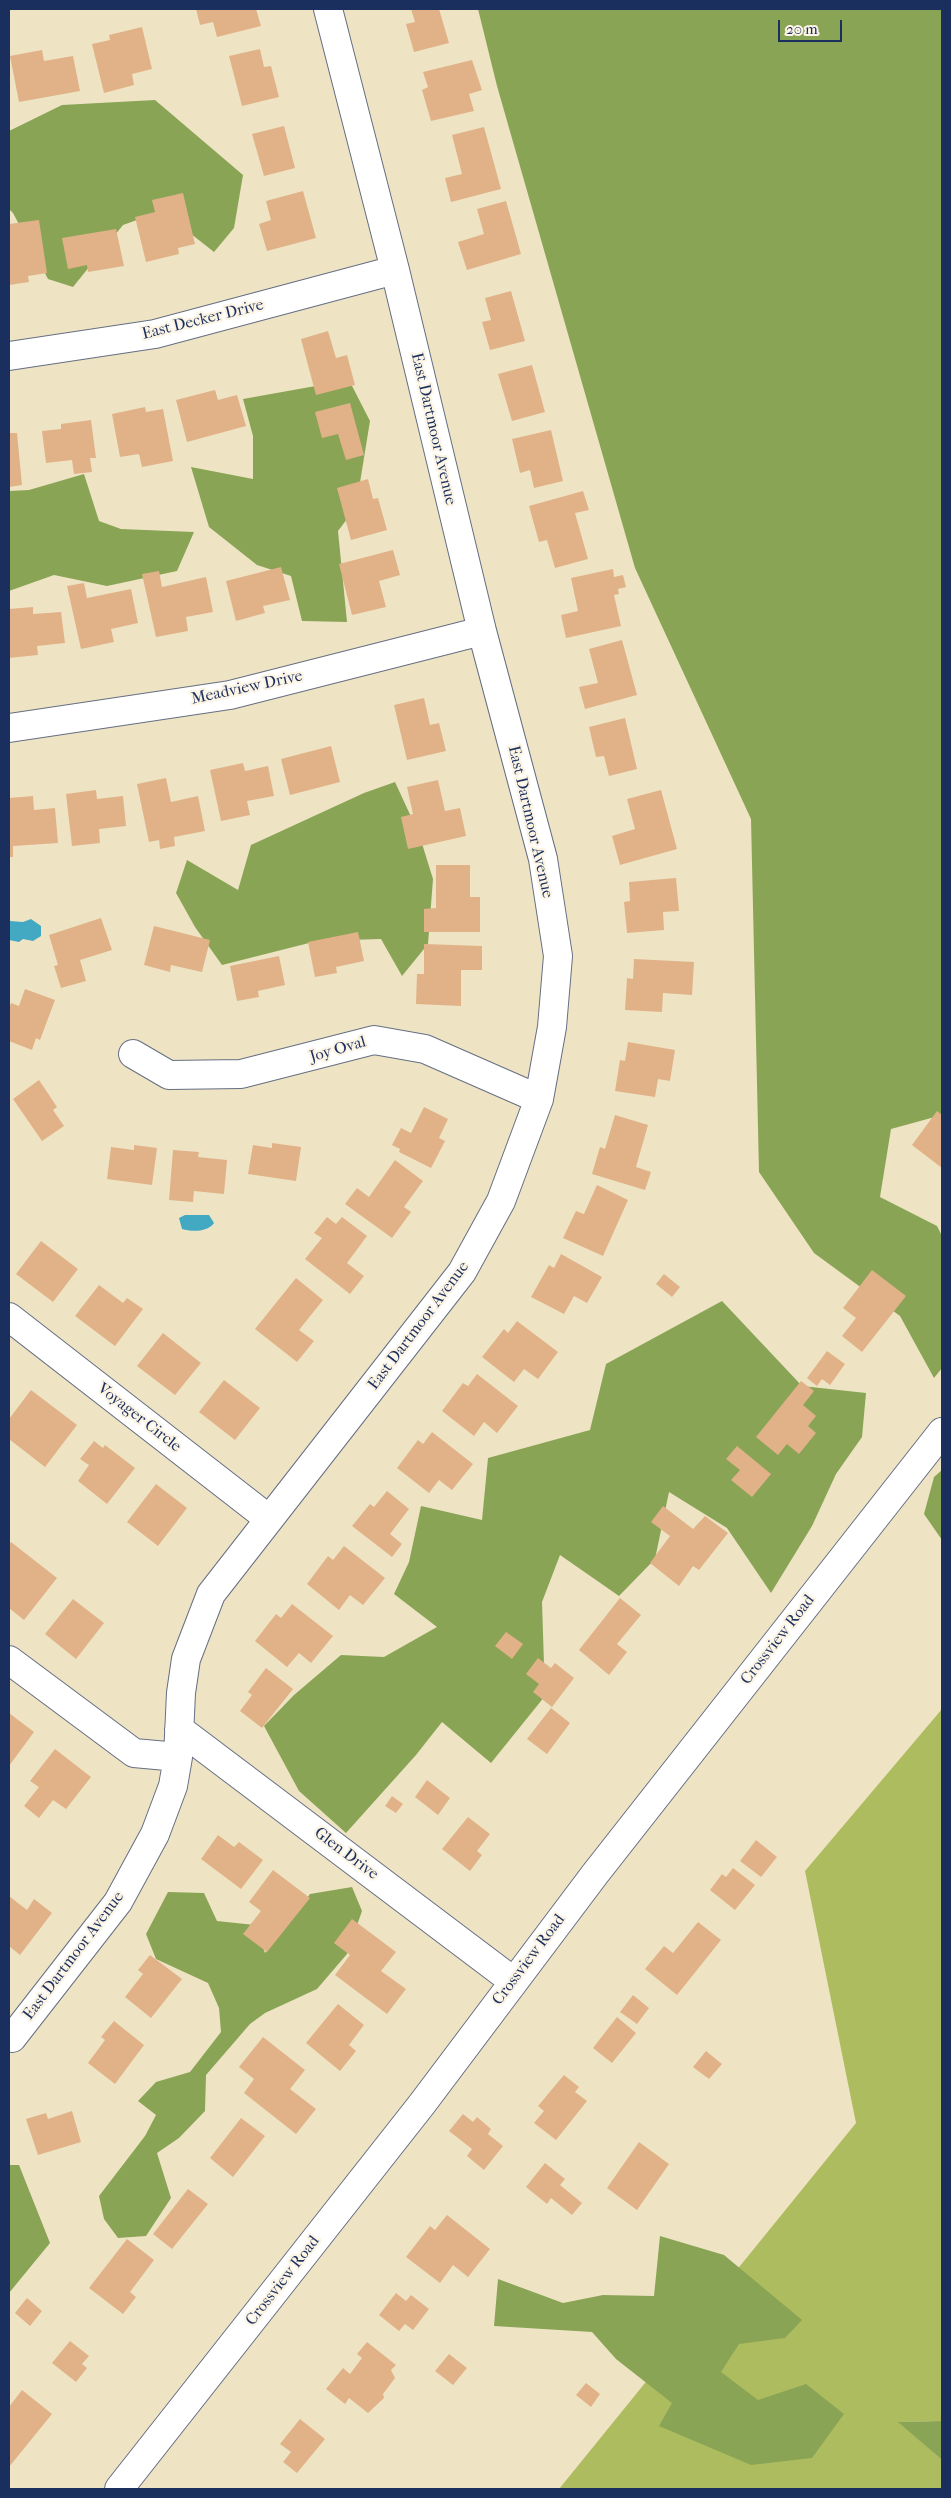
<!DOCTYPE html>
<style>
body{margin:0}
#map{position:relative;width:951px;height:2498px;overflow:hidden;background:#eee4c4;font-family:"IM FELL French Canon",serif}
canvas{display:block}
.frame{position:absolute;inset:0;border:10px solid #1b2f5e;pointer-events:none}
.scale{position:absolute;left:778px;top:20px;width:64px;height:22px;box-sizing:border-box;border:2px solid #1b2f5e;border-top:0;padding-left:6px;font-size:15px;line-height:18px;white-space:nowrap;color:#1b2f5e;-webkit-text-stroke:4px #fcf5e5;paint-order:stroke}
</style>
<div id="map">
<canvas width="951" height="2498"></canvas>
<div class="frame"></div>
<div class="scale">20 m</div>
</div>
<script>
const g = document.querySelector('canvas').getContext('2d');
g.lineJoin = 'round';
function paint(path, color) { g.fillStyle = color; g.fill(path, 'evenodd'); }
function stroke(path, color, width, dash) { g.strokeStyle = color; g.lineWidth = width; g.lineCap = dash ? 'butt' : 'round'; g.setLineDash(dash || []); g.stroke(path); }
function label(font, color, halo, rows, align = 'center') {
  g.font = font + ' "IM FELL French Canon",serif'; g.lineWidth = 4.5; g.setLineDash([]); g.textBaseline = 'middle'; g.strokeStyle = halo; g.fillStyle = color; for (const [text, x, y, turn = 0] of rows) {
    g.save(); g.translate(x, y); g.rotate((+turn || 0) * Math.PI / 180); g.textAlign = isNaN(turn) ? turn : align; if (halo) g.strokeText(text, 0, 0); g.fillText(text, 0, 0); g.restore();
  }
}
const green = new Path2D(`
 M 942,1709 L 942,2421 L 899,2422 L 942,2460 L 942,2489 L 559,2489 L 856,2123 L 805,1871 Z`);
const forest = new Path2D(`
 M 478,9 L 942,9 L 942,1115 L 891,1129 L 880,1197 L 937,1226 L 942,1236 L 942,1368 L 934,1378 L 900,1316 L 814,1253 L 759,1172 L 751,819 L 635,568 L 497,86 Z
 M 155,100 L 243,175 L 234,228 L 214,252 L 162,211 L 123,225 L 73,287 L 48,279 L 13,213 L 9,209 L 9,131 L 62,105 Z
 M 349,380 L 370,421 L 356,507 L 338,531 L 347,622 L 302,621 L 291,576 L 257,565 L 209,527 L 191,467 L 253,479 L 253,436 L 243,399 Z
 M 84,474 L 99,521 L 121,529 L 194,532 L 177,571 L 107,586 L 54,575 L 9,591 L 9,491 L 29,490 Z
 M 395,782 L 419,834 L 433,879 L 428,944 L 402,976 L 381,939 L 317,941 L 222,965 L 195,927 L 176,893 L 187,860 L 238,890 L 251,845 L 364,793 Z
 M 722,1301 L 802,1386 L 866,1393 L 862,1437 L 836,1474 L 812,1526 L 771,1593 L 727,1528 L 669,1492 L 655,1559 L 619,1596 L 560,1555 L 542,1602 L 545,1696 L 491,1763 L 442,1722 L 416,1755 L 346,1833 L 299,1791 L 264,1726 L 294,1695 L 341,1655 L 384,1657 L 437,1627 L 394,1594 L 409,1562 L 421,1506 L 482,1520 L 488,1458 L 590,1430 L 606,1364 Z
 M 942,1470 L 942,1540 L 924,1514 L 934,1477 Z
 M 352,1887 L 362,1911 L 347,1954 L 317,1989 L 265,2013 L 250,2024 L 206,2075 L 205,2111 L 179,2138 L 157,2153 L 171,2198 L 146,2236 L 118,2238 L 104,2219 L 99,2196 L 145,2136 L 156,2115 L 138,2101 L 156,2082 L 190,2072 L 221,2032 L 219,2008 L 208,1983 L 156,1959 L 146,1934 L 168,1892 L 204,1893 L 217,1921 L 255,1925 L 265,1953 L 310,1894 Z
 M 9,2165 L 19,2165 L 50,2243 L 9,2293 Z
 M 660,2236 L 724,2255 L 802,2320 L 785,2338 L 739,2344 L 721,2372 L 758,2400 L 806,2384 L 844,2414 L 812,2458 L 751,2465 L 659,2426 L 672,2403 L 616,2359 L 592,2332 L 494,2326 L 498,2279 L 563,2303 L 603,2295 L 654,2296 Z
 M 942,2421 L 942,2460 L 898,2422 Z`);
const water = new Path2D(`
 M 31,919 L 41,926 L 41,936 L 33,941 L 23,939 L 19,942 L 9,940 L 10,921 L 23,922 Z
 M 185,1215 L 209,1215 L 214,1223 C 208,1232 192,1232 182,1229 L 179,1218 Z`);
const building = new Path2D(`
 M 196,9 L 256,9 L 261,26 L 217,37 L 213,22 L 200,25 Z
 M 411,9 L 439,9 L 449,43 L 414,52 L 406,24 L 415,22 Z
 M 142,27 L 152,69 L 132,74 L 134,85 L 104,93 L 92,44 L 110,40 L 109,35 Z
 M 260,49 L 264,67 L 271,66 L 279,97 L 242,106 L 229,56 Z
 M 42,50 L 44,61 L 73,56 L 80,91 L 19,102 L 10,56 Z
 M 472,60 L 482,90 L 469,94 L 474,111 L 431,121 L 422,90 L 428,87 L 423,72 Z
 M 284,126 L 295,168 L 264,176 L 252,134 Z
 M 484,127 L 501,189 L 451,202 L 445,178 L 462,174 L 452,135 Z
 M 303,191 L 316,238 L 267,251 L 259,224 L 271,220 L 266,201 Z
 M 183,193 L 195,244 L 178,248 L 179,254 L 146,262 L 135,217 L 155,212 L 152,200 Z
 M 506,201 L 521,254 L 467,270 L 458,242 L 484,234 L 477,209 Z
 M 39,220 L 47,273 L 28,276 L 29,282 L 9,285 L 9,224 Z
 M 116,229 L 124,266 L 88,272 L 87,265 L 68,269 L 62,238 Z
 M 511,291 L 525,341 L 490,350 L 482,322 L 491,320 L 485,298 Z
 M 328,331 L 336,358 L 347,355 L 355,385 L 316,395 L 301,339 Z
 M 532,365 L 545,412 L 512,421 L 498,374 Z
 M 215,390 L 218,400 L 237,395 L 246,426 L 187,442 L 176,400 Z
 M 350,403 L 364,455 L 346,460 L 338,434 L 322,438 L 315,412 Z
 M 145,407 L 146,412 L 163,409 L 173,461 L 142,467 L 139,454 L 120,457 L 112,414 Z
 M 91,420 L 96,458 L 90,458 L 92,472 L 74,474 L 72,460 L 46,463 L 42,431 L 61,429 L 61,424 Z
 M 551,430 L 563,481 L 534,488 L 530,470 L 520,473 L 512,439 Z
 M 9,433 L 17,433 L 22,485 L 9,487 Z
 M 368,479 L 373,499 L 378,498 L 387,530 L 351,540 L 337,488 Z
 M 583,491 L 589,510 L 575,513 L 588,559 L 555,568 L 547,540 L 539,542 L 529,506 Z
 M 393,550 L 400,575 L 379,581 L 386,607 L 352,615 L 339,564 Z
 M 281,567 L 290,600 L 263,606 L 265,613 L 236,621 L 226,581 Z
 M 613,569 L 614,577 L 623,575 L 626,587 L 618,589 L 619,594 L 614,595 L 621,626 L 566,638 L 561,615 L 578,611 L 571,578 Z
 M 159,571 L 162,587 L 206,577 L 213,612 L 186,617 L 188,631 L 156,637 L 142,574 Z
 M 84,583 L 87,598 L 131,589 L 138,623 L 111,629 L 114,642 L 81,649 L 67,586 Z
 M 33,607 L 33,614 L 61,612 L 65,643 L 37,646 L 38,655 L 9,658 L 9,609 Z
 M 622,640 L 637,695 L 585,709 L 579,687 L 598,683 L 589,649 Z
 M 424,698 L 430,725 L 439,723 L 446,751 L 407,760 L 394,705 Z
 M 625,718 L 637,769 L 609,776 L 604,756 L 596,757 L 589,727 Z
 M 331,746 L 340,782 L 290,795 L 281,759 Z
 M 243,763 L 245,771 L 268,766 L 274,796 L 247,801 L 250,815 L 221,821 L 210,770 Z
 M 166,778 L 171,802 L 198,796 L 205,831 L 174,837 L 175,846 L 160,849 L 159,840 L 149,842 L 137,784 Z
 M 438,780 L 445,811 L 460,808 L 466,836 L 408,849 L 401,817 L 413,814 L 407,787 Z
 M 96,790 L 97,799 L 123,796 L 126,826 L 99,829 L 100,843 L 72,846 L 66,794 Z
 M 661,790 L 677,849 L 620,865 L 612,836 L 635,829 L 627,799 Z
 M 33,796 L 34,810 L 55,808 L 58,843 L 13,846 L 13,857 L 9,857 L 9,798 Z
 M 436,865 L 470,865 L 470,897 L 480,897 L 480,932 L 424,932 L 424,909 L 436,908 Z
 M 676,878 L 679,911 L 663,912 L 664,930 L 627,933 L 624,902 L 630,901 L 629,882 Z
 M 101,918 L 112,950 L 80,960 L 86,981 L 61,988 L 54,966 L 58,965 L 49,935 Z
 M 154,926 L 210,940 L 202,972 L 171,965 L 170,972 L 144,965 Z
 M 358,932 L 364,961 L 336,967 L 337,973 L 315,977 L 308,942 Z
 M 424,944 L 482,946 L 482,970 L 461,970 L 461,1006 L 416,1004 L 417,974 L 424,974 Z
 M 279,956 L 285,985 L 258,991 L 259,997 L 237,1001 L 230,966 Z
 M 634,959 L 694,962 L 692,995 L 663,993 L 662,1012 L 625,1010 L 627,978 L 633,979 Z
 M 25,989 L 55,1000 L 40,1040 L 36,1038 L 32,1050 L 9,1041 L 9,1009 L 11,1003 L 19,1006 Z
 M 628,1042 L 675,1050 L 670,1081 L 658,1079 L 655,1097 L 615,1091 L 620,1060 L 625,1061 Z
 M 39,1080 L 57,1107 L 53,1110 L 64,1126 L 42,1141 L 13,1099 Z
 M 424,1107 L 448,1119 L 439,1138 L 445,1141 L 431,1168 L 399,1152 L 400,1149 L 392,1145 L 401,1128 L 411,1133 Z
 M 937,1111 L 942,1115 L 942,1168 L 912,1145 Z
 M 615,1115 L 648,1125 L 636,1167 L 651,1172 L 645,1190 L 592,1174 L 600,1147 L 605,1149 Z
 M 272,1143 L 301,1147 L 296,1181 L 248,1174 L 253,1145 L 272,1148 Z
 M 134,1145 L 157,1148 L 152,1185 L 107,1179 L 111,1147 L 134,1150 Z
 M 173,1150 L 199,1152 L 198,1157 L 227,1160 L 224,1194 L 194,1191 L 193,1202 L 169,1200 Z
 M 395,1160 L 423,1181 L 404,1207 L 411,1212 L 392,1238 L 345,1204 L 357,1188 L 369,1197 Z
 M 597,1185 L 628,1200 L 603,1256 L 563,1238 L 576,1211 L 584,1214 Z
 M 327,1217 L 336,1224 L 342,1217 L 367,1236 L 347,1263 L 364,1276 L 350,1294 L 305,1259 L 322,1238 L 314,1233 Z
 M 41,1241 L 78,1269 L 53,1302 L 16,1274 Z
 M 561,1254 L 602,1277 L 587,1303 L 574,1296 L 564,1314 L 531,1297 L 549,1265 L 554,1268 Z
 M 872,1270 L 906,1296 L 862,1352 L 842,1336 L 856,1318 L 843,1308 Z
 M 664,1274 L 680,1287 L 672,1297 L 656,1284 Z
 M 296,1278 L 323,1300 L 299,1330 L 314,1341 L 297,1362 L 255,1329 Z
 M 99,1285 L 123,1303 L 127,1298 L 143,1309 L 115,1346 L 75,1316 Z
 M 517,1321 L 558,1352 L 538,1379 L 524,1369 L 514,1382 L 482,1357 L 504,1329 L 508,1333 Z
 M 163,1333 L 201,1363 L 175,1395 L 137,1366 Z
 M 827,1351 L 845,1364 L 830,1385 L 822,1379 L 817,1386 L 807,1378 Z
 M 477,1374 L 518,1406 L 497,1433 L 484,1422 L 474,1436 L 442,1411 L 463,1383 L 468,1386 Z
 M 224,1380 L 260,1408 L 235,1440 L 199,1412 Z
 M 801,1381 L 814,1391 L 803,1405 L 816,1416 L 808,1426 L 816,1433 L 799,1454 L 787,1444 L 778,1455 L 756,1437 Z
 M 31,1390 L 77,1425 L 45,1467 L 9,1439 L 9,1419 Z
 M 432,1432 L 473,1464 L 452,1490 L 439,1480 L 429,1493 L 397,1468 L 418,1440 L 423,1444 Z
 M 94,1441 L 103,1448 L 105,1445 L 135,1468 L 107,1504 L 78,1481 L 89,1465 L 80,1459 Z
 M 737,1446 L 771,1474 L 752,1497 L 731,1480 L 740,1470 L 726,1459 Z
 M 156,1484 L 187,1508 L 158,1546 L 127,1522 Z
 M 387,1491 L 409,1509 L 390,1534 L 402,1544 L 392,1557 L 352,1526 L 370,1504 L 374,1507 Z
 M 663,1506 L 693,1529 L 705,1516 L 728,1533 L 699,1570 L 693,1566 L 679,1586 L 650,1563 L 670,1536 L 651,1522 Z
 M 11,1542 L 57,1578 L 24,1620 L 9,1608 L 9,1545 Z
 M 344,1546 L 385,1578 L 363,1605 L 350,1595 L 339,1610 L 307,1584 L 328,1556 L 333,1560 Z
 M 620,1598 L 641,1615 L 617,1644 L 627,1652 L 609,1675 L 579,1650 Z
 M 73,1599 L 104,1623 L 76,1659 L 45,1634 Z
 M 292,1604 L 333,1636 L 311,1663 L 299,1653 L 287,1667 L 255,1641 L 276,1614 L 281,1618 Z
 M 506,1632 L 523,1644 L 512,1659 L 495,1646 Z
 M 538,1658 L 551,1668 L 555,1663 L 574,1678 L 552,1707 L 533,1692 L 539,1684 L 526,1674 Z
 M 266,1668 L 293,1689 L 262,1728 L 240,1711 L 252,1695 L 248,1692 Z
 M 551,1708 L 570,1723 L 547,1754 L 527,1739 Z
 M 9,1713 L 34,1732 L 9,1766 Z
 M 55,1749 L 91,1777 L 66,1809 L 53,1800 L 39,1818 L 24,1806 L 39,1787 L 30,1781 Z
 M 427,1780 L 450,1798 L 438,1815 L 415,1797 Z
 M 392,1796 L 403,1804 L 396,1813 L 385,1806 Z
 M 468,1817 L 490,1834 L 477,1851 L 482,1855 L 470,1871 L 442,1849 Z
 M 218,1835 L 234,1847 L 239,1842 L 263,1860 L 241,1889 L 201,1859 Z
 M 756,1840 L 777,1857 L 761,1877 L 740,1861 Z
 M 733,1868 L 755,1885 L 735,1910 L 710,1890 L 722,1874 L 726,1877 Z
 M 273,1870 L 310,1898 L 267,1952 L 243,1934 L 261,1911 L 249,1902 Z
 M 9,1896 L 27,1910 L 34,1899 L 52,1913 L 20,1955 L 9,1946 Z
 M 352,1919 L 396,1952 L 381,1971 L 406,1989 L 387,2014 L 335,1975 L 350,1955 L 334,1943 Z
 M 698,1922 L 721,1940 L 677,1995 L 645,1969 L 664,1946 L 673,1953 Z
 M 150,1955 L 182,1979 L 151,2018 L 125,1997 L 143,1974 L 138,1970 Z
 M 633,1995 L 649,2008 L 637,2024 L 620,2012 Z
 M 338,2004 L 364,2025 L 349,2045 L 356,2051 L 340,2071 L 306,2043 Z
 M 617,2017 L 636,2033 L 612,2063 L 593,2048 Z
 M 114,2021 L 144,2045 L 115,2084 L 88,2063 L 105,2040 L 101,2037 Z
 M 263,2037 L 305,2070 L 290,2089 L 316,2109 L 296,2134 L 244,2093 L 254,2079 L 239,2067 Z
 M 706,2051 L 722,2064 L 709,2079 L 693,2067 Z
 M 564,2075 L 579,2087 L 575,2092 L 587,2101 L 556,2140 L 534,2123 L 544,2111 L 538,2106 Z
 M 72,2111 L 81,2142 L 38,2155 L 26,2119 L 46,2113 L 48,2119 Z
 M 463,2114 L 473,2122 L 477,2117 L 491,2129 L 488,2134 L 503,2146 L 484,2170 L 467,2156 L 472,2149 L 449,2131 Z
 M 241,2118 L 265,2136 L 233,2177 L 210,2158 Z
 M 639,2142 L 669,2164 L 637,2210 L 607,2188 Z
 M 545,2163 L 565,2179 L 560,2185 L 582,2203 L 572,2215 L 551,2198 L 547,2204 L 526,2187 Z
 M 188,2189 L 208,2204 L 172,2249 L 153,2234 Z
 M 447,2215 L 490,2249 L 468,2277 L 453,2265 L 440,2283 L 406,2257 L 430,2226 L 435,2230 Z
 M 127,2239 L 154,2260 L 130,2292 L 136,2297 L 123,2314 L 89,2288 Z
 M 396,2293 L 406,2301 L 411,2295 L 429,2309 L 413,2330 L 405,2324 L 399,2331 L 379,2315 Z
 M 27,2298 L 42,2311 L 30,2326 L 15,2313 Z
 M 70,2341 L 89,2356 L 82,2364 L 87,2368 L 76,2382 L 52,2363 Z
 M 367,2342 L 396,2365 L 391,2370 L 395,2378 L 383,2394 L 384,2398 L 368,2413 L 349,2398 L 345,2404 L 326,2389 L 343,2368 L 350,2374 L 362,2358 L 357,2354 Z
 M 449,2354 L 467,2368 L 453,2385 L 435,2371 Z
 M 586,2383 L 600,2394 L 591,2407 L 576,2395 Z
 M 22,2390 L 52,2414 L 9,2467 L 9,2407 Z
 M 300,2419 L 325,2439 L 297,2473 L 283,2462 L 291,2452 L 280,2444 Z`);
const minor = new Path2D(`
 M 9,356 L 155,334 L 395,270
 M 9,728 L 230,695 L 482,631
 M 133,1054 L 169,1075 L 241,1074 L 374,1040 L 425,1049 L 539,1099
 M 9,1317 L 269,1519
 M 9,1660 L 134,1753 L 178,1757
 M 179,1729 L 513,1981
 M 9,2035 L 12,2038 L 118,1902 L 155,1834 L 173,1786 L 178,1757 L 181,1693 L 186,1659 L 211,1594 L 462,1272 L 501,1201 L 539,1099 L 552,1027 L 558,956 L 543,859 L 482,631 L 395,270 L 328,9
 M 119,2489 L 422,2104 L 595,1874 L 942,1432`);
const streetNames = [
 ["East Decker Drive",203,320,-14],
 ["East Dartmoor Avenue",433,429,77],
 ["Meadview Drive",247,688,-12],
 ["East Dartmoor Avenue",530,822,77],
 ["Joy Oval",338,1050,-16],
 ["East Dartmoor Avenue",419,1326,-53],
 ["Voyager Circle",139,1418,38],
 ["Crossview Road",778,1640,-52],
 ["Glen Drive",346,1854,37],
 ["East Dartmoor Avenue",74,1956,-53],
 ["Crossview Road",529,1960,-53],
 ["Crossview Road",283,2281,-52]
];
paint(green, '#adbc5f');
paint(forest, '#8aa456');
paint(water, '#43a9c3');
paint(building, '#e1b288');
stroke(minor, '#656e82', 30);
stroke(minor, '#fff', 28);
label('16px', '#1b2f5e', '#fcf5e5', streetNames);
</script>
